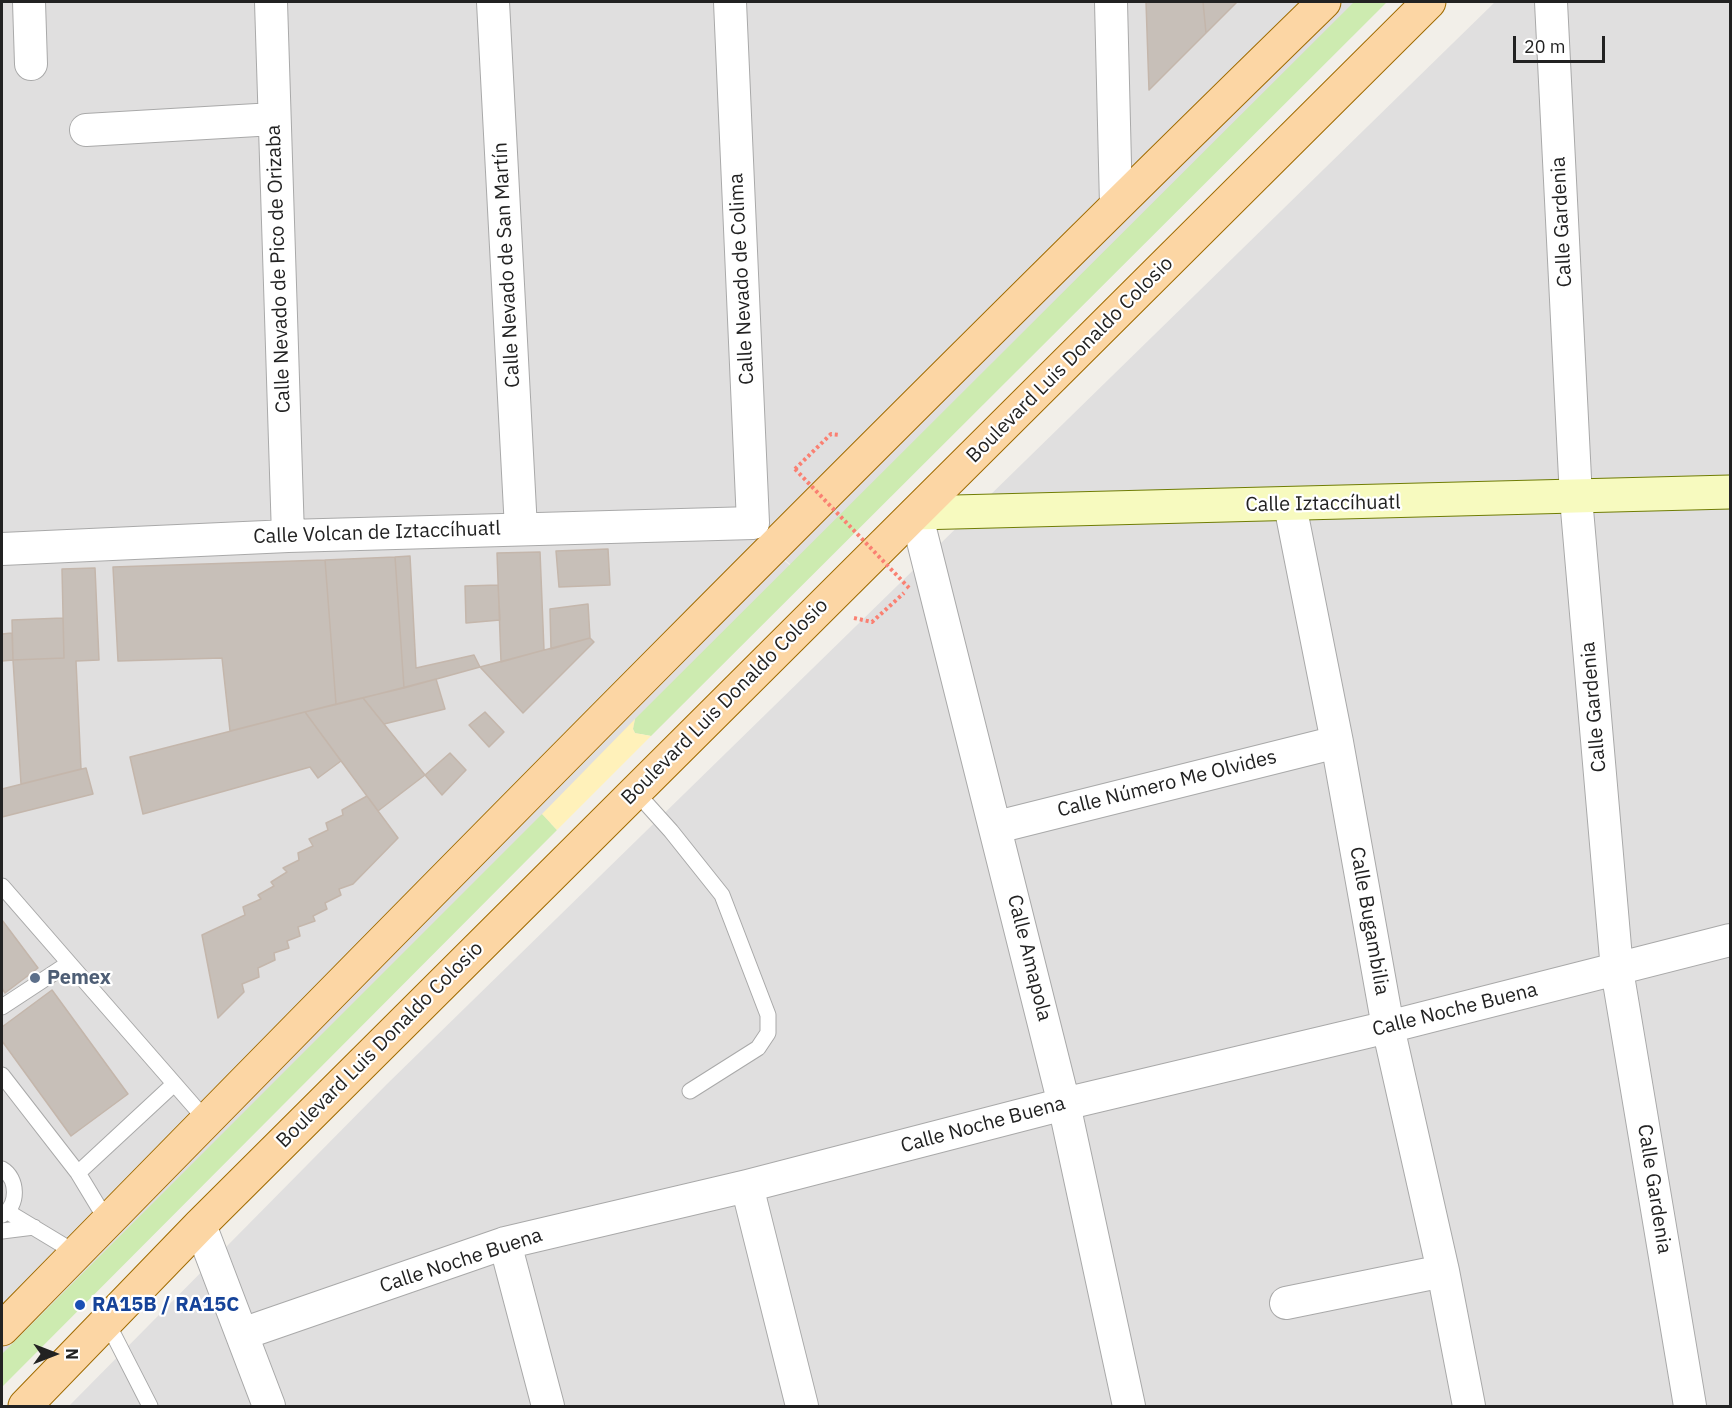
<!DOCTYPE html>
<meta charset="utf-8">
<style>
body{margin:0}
#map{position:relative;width:1732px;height:1408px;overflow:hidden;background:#f2efe9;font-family:"IBM Plex Sans",sans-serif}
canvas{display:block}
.frame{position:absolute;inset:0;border:3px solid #222;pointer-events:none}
.north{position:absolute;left:24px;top:1324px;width:60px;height:60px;-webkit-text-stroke:4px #fff;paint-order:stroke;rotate:90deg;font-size:16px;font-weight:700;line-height:24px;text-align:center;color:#222}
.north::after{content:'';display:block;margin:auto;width:21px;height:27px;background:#222;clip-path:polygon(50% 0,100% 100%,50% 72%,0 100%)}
.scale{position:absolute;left:1513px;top:36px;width:92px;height:27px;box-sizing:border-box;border:3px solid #222;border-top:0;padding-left:8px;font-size:18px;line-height:21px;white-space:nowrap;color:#222;-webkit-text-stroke:4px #fff;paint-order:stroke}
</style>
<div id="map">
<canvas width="1732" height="1408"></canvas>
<div class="frame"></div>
<div class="north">N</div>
<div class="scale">20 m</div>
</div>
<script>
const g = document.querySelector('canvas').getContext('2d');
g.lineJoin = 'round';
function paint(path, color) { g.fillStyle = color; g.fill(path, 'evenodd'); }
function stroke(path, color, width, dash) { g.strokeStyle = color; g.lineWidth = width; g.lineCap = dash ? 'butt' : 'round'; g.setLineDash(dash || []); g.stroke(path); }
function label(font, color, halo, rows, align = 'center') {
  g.font = font + ' "IBM Plex Sans",sans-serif'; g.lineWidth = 4.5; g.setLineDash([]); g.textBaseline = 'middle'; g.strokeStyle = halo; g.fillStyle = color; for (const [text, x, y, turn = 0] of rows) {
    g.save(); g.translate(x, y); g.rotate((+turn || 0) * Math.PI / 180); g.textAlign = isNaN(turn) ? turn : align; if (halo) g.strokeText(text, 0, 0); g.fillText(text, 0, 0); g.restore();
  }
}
const residential = new Path2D(`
 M 2,2 L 1374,2 L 801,573 L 747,529 L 800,574 L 2,1373 Z
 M 1495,2 L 1730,2 L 1730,1406 L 69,1406 L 387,1084 Z`);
const grass = new Path2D(`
 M 1354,2 L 1387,2 L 651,736 L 635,733 L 633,729 L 635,719 Z
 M 542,814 L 557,830 L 2,1387 L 2,1354 Z`);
const sand = new Path2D(`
 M 635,719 L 633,729 L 635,733 L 651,736 L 557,830 L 542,814 Z`);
const building = new Path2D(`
 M 1146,2 L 1203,2 L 1206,33 L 1149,90 Z
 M 1203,2 L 1237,2 L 1206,33 Z
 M 608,549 L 610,585 L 559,587 L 556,551 Z
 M 540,552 L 544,650 L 501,662 L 497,553 Z
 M 410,556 L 416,668 L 474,655 L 480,667 L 404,688 L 395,557 Z
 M 395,557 L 404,688 L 336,704 L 325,560 Z
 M 325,560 L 336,704 L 230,731 L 222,658 L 118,661 L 113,567 Z
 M 95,568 L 99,660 L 76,661 L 81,769 L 21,784 L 13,660 L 64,658 L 62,569 Z
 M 498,585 L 500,620 L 466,623 L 465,586 Z
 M 588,604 L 590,638 L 551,649 L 550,609 Z
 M 63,618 L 64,658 L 13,660 L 12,620 Z
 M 12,633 L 13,660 L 2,661 L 2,634 Z
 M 590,638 L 594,642 L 523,713 L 480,667 Z
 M 436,679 L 445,709 L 384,724 L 363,698 Z
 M 363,698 L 425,775 L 378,811 L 305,712 Z
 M 305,712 L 341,761 L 318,778 L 310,767 L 143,814 L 130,757 Z
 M 485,712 L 504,732 L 489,747 L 469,725 Z
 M 450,753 L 466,770 L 442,795 L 425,775 Z
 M 86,768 L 93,794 L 2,817 L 2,789 Z
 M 367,796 L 398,838 L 353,884 L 339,889 L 341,895 L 325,903 L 327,909 L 313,916 L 315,921 L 298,927 L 300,936 L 287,941 L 289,948 L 274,953 L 275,960 L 258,968 L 259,977 L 242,984 L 244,992 L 218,1018 L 202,935 L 245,915 L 243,907 L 261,899 L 258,895 L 274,886 L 271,882 L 287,872 L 283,868 L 299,860 L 298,853 L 313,846 L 309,839 L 328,830 L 326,823 L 343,815 L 342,810 Z
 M 2,920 L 38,968 L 5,993 L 2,988 Z
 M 52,990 L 128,1094 L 71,1136 L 2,1041 L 2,1027 Z`);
const path = new Path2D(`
 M 795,469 L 831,434 L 840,435
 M 854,618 L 872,622 L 904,593`);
const service = new Path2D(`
 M 635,791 L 671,831 L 722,895 L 768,1015 L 768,1033 L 758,1048 L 690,1091
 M 2,886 L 69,963
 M 2,1007 L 69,963 L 206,1120
 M 2,1075 L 78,1173 L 107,1221
 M 2,1169 C 18,1178 19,1206 2,1215
 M 78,1173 L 174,1084
 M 8,1212 L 76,1253
 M 2,1231 L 34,1227
 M 107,1322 L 150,1406`);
const minor = new Path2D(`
 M 29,2 L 31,64
 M 271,2 L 288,536
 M 493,2 L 521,529
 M 730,2 L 753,523
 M 1111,2 L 1116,205
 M 1551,2 L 1576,498 L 1617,970 L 1690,1406
 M 86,130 L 274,119
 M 1290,505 L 1337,742 L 1388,1027 L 1443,1271 L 1469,1406
 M 916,513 L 1064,1104 L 1129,1406
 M 2,549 L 288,536 L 753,523
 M 997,827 L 1337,742
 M 747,1186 L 802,1406
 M 200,1225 L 269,1406
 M 505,1243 L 548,1406
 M 1286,1303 L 1443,1271
 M 242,1334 L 505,1243 L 747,1186 L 1064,1104 L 1388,1027 L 1730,940`);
const secondary = new Path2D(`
 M 916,513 L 1730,492`);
const primary = new Path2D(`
 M 2,1329 C 439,883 877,438 1324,2
 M 25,1406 L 200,1225 L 1429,2`);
const pathBridge = new Path2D(`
 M 795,469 L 909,588`);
const markers = [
 [35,978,6,"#5c6f8a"],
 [80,1305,6,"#1a4fb4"]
];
const streetNames = [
 ["Calle Gardenia",1562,222,-93],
 ["Calle Nevado de San Martín",507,265,-93],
 ["Calle Nevado de Pico de Orizaba",279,269,-92],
 ["Calle Nevado de Colima",742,279,-93],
 ["Boulevard Luis Donaldo Colosio",1070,360,-45],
 ["Calle Iztaccíhuatl",1323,504,-1],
 ["Calle Volcan de Iztaccíhuatl",377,533,-2],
 ["Boulevard Luis Donaldo Colosio",725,702,-45],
 ["Calle Gardenia",1594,707,-95],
 ["Calle Número Me Olvides",1167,784,-14],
 ["Calle Bugambilia",1369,921,80],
 ["Calle Amapola",1029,958,76],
 ["Calle Noche Buena",1455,1010,-14],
 ["Boulevard Luis Donaldo Colosio",380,1045,-45],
 ["Calle Noche Buena",983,1125,-15],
 ["Calle Gardenia",1654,1189,81],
 ["Calle Noche Buena",461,1261,-18]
];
const serviceNames = [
 ["Pemex",47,978]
];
const transitNames = [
 ["RA15B / RA15C",92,1305]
];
paint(residential, '#e0dfdf');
paint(grass, '#cdebb0');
paint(sand, '#fff1ba');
paint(building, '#c7bfb8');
stroke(building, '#c4b6ab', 1.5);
stroke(service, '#a9a9a9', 17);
stroke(minor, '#a9a9a9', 34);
stroke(secondary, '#707d05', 35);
stroke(primary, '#a06b00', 35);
stroke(path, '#fa8072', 4, [3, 3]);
stroke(service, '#fff', 15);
stroke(minor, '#fff', 32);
stroke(secondary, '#f7fabf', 33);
stroke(primary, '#fcd6a4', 33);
stroke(pathBridge, '#fa8072', 4, [3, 3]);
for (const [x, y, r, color] of markers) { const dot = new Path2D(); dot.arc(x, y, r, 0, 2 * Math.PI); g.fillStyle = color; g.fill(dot); stroke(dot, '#fff', 2); }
label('20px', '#222', '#fff', streetNames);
label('bold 20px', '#4e5e75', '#fff', serviceNames, 'left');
label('bold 20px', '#164399', '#fff', transitNames, 'left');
</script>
